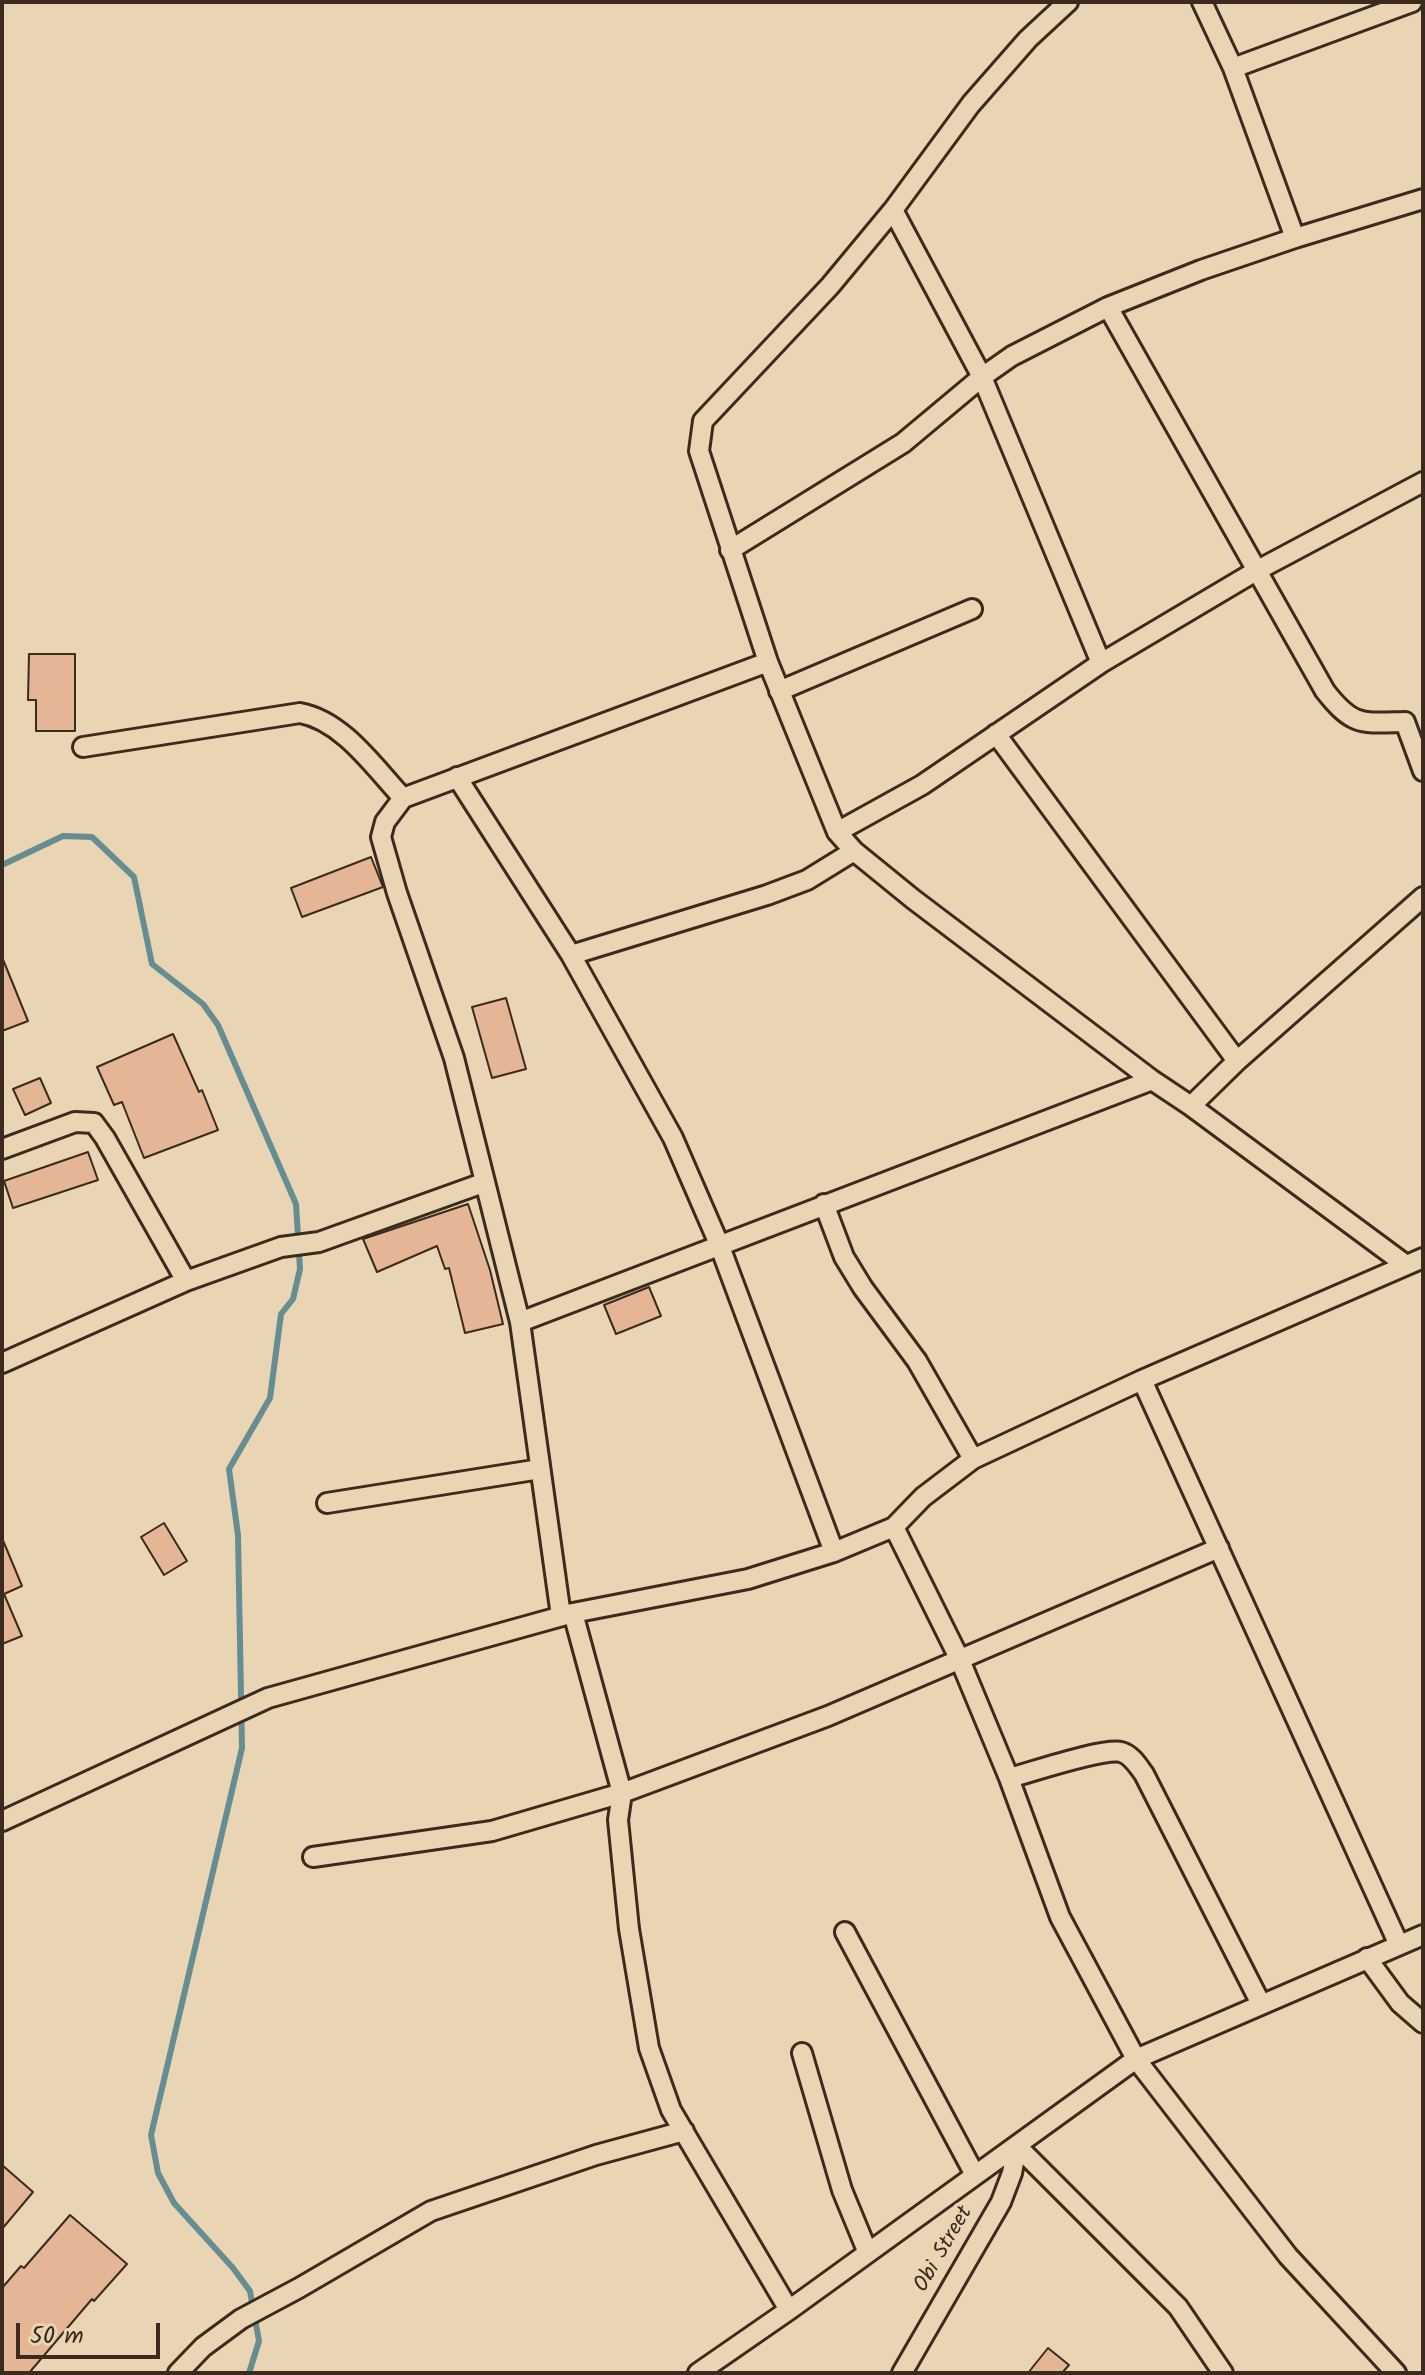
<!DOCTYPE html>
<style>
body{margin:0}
#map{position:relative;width:1425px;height:2375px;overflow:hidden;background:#e9d5b3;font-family:Kalam,sans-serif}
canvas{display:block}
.frame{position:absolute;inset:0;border:4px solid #3b2a1e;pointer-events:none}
.scale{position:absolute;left:16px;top:2323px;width:144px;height:36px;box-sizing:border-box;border:4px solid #3b2a1e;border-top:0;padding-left:10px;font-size:24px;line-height:28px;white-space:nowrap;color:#3b2a1e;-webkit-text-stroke:6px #e9d5b3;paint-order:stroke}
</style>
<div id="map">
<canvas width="1425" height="2375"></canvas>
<div class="frame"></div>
<div class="scale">50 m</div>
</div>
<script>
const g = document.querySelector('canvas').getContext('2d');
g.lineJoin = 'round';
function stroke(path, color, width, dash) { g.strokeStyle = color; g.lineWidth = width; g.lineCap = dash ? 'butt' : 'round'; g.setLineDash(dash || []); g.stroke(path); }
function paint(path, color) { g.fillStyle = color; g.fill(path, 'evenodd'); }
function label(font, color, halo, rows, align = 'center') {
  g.font = font + ' Kalam,sans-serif'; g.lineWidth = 7; g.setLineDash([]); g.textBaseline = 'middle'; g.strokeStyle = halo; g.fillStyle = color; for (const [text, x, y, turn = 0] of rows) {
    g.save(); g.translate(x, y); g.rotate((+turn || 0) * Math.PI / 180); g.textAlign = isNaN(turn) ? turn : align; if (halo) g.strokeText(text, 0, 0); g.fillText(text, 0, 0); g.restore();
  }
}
const stream = new Path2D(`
 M 2,865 L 63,836 L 92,837 L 134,877 L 152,964 L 203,1004 L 218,1025 L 296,1204 L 300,1269 L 293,1299 L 281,1314 L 270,1398 L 229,1469 L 238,1535 L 242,1748 L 151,2135 L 158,2173 L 174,2203 L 233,2268 L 250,2291 L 259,2341 L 249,2373`);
const building = new Path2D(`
 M 29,654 L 75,654 L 75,731 L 36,731 L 36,700 L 28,700 Z
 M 371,857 L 383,887 L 302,917 L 291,888 Z
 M 2,957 L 28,1021 L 2,1031 Z
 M 506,998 L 526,1069 L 492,1078 L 472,1007 Z
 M 173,1034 L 199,1092 L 202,1090 L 218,1130 L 144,1158 L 122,1102 L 114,1105 L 97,1067 Z
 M 40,1078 L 51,1103 L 25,1115 L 13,1089 Z
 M 88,1152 L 98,1180 L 13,1208 L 4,1181 Z
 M 468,1204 L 490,1270 L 503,1324 L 465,1333 L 449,1268 L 445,1269 L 437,1246 L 377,1272 L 363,1239 Z
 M 649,1287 L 661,1316 L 616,1334 L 604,1305 Z
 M 164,1523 L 187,1561 L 164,1575 L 141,1537 Z
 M 2,1538 L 22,1586 L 4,1594 L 22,1636 L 2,1644 Z
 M 2,2165 L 33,2192 L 2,2229 Z
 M 70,2215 L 127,2264 L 94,2301 L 92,2299 L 29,2373 L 2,2373 L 2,2288 L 21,2266 L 24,2268 Z
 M 1048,2348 L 1069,2365 L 1062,2373 L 1028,2373 Z`);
const minor = new Path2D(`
 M 1068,2 L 1028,39 L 971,104 L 893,210 L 830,286 L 703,421 L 699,451 L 768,662 L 837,832 L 854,851 L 913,899 L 1152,1080 L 1191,1106 L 1406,1265
 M 1202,2 L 1233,68 L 1295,238
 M 1233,68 L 1412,2
 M 893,210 L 982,377 L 1101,663
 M 1108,307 L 1325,691 C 1353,727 1362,723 1405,722 L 1423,771
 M 730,550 L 903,443 L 982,377 L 1012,356 L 1108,307 L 1201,270 L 1295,238 L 1423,199
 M 779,691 L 972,609
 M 996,734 L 1237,1061
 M 83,747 L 300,713 C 343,721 374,767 403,798
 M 457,777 L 571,955 L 673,1138 L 719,1244 L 834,1552
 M 837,832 L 922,785 L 1101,663 L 1256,571 L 1423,482
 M 571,955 L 767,895 L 807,880 L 854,851
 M 1191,1106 L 1237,1061 L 1423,897
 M 2,1149 L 75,1122 L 94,1123 L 105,1138 L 186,1281
 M 824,1204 L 844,1257 L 863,1288 L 917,1361 L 973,1459
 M 520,1322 L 1152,1080
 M 2,1363 L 186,1281 L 281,1247 L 319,1242 L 483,1183
 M 1142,1380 L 1399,1945
 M 327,1503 L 540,1469
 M 894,1527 L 960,1660 L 1009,1778 L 1060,1917 L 1136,2059 L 1288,2256 L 1396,2373
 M 573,1613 L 622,1793 L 618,1820 L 629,1929 L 649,2048 L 671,2110 L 789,2310
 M 561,1616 L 520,1322 L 454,1058 L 397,893 L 381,837 L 385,822 L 403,798 L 768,662
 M 1009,1778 C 1032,1772 1102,1748 1121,1752 C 1132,1755 1138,1766 1144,1774 L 1261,2004
 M 2,1821 L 268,1698 L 573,1613 L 748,1579 L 834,1552 L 894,1527 L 923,1497 L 973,1459 L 1142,1380 L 1423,1258
 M 313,1857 L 492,1831 L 622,1793 L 828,1716 L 1219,1548
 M 845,1932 L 975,2175
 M 1367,1958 L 1400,2003 L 1423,2023
 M 802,2053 L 842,2190 L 868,2253
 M 1017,2146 L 1178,2307 L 1223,2373
 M 178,2373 L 203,2347 L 241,2319 L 299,2288 L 431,2211 L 596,2155 L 684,2131
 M 698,2373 L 789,2310 L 1136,2059 L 1423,1935
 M 902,2373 L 1001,2202 L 1012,2173 L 1017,2146`);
const streetNames = [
 ["Obi Street",945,2250,-60]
];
stroke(stream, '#668e92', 6);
paint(building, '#e4b696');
stroke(building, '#3b2a1e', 2);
stroke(minor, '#3b2a1e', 24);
stroke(minor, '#e9d5b3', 18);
label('22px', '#3b2a1e', '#e9d5b3', streetNames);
</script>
